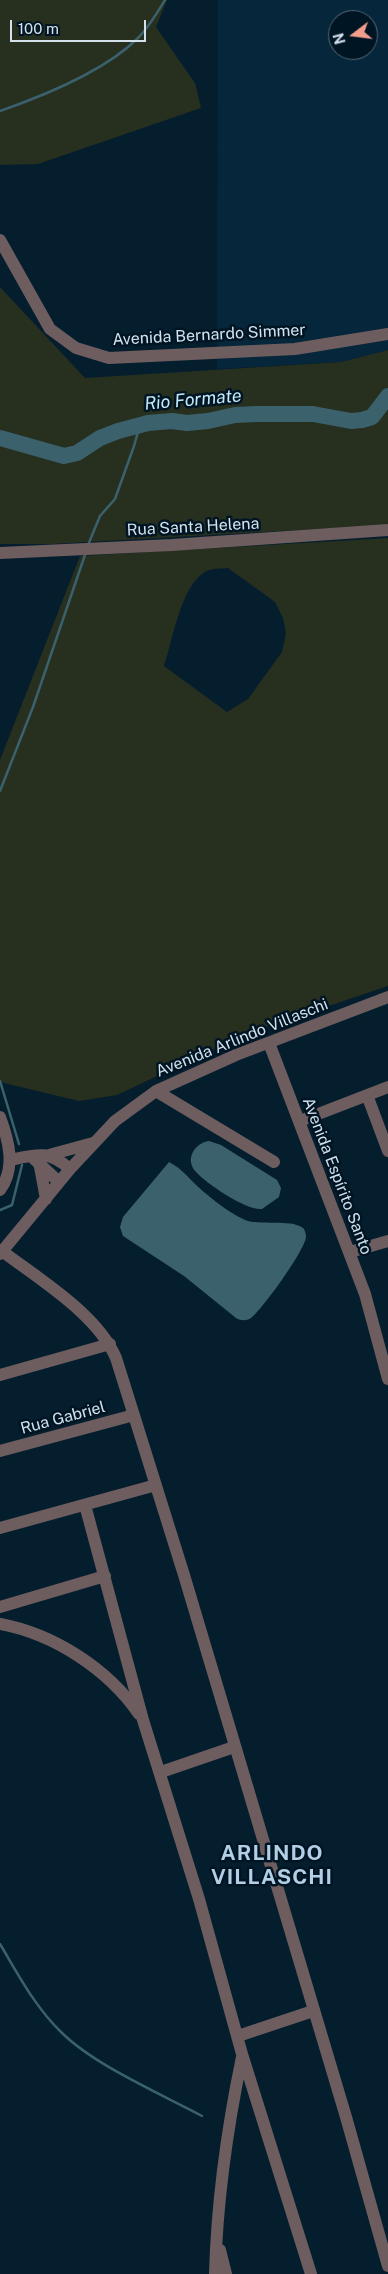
<!DOCTYPE html>
<meta charset="utf-8">
<style>
body{margin:0}
#map{position:relative;width:388px;height:2274px;overflow:hidden;background:#051e2e;font-family:"Public Sans",sans-serif}
canvas{display:block}
.north{position:absolute;left:328px;top:10px;width:50px;height:50px;box-sizing:border-box;background:#001524;border:1px solid #546774;border-radius:50%;rotate:255deg;font-size:14px;font-weight:700;line-height:20px;text-align:center;color:#d2e1ec}
.north::after{content:'';display:block;margin:auto;width:18px;height:22px;background:#f49d8d;clip-path:polygon(50% 0,100% 100%,50% 72%,0 100%)}
.scale{position:absolute;left:10px;top:20px;width:136px;height:22px;box-sizing:border-box;border:2px solid #d2e1ec;border-top:0;padding-left:6px;font-size:15px;line-height:18px;white-space:nowrap;color:#d2e1ec;-webkit-text-stroke:4px #001524;paint-order:stroke}
</style>
<div id="map">
<canvas width="388" height="2274"></canvas>
<div class="north">N</div>
<div class="scale">100 m</div>
</div>
<script>
const g = document.querySelector('canvas').getContext('2d');
g.lineJoin = 'round';
function paint(path, color) { g.fillStyle = color; g.fill(path, 'evenodd'); }
function stroke(path, color, width, dash) { g.strokeStyle = color; g.lineWidth = width; g.lineCap = dash ? 'butt' : 'round'; g.setLineDash(dash || []); g.stroke(path); }
function label(font, color, halo, rows, align = 'center') {
  g.font = font + ' "Public Sans",sans-serif'; g.lineWidth = 5; g.setLineDash([]); g.textBaseline = 'middle'; g.strokeStyle = halo; g.fillStyle = color; for (const [text, x, y, turn = 0] of rows) {
    g.save(); g.translate(x, y); g.rotate((+turn || 0) * Math.PI / 180); g.textAlign = isNaN(turn) ? turn : align; if (halo) g.strokeText(text, 0, 0); g.fillText(text, 0, 0); g.restore();
  }
}
const built = new Path2D(`
 M 218,0 L 388,0 L 388,350 L 341,362 L 217,369 ZM 338,20 L 368,20 L 368,50 L 338,50 Z`);
const green = new Path2D(`
 M 0,0 L 167,0 L 156,27 L 195,83 L 201,108 L 38,164 L 0,165 Z
 M 0,287 L 85,378 L 341,362 L 388,350 L 388,525 L 52,544 L 0,544 Z
 M 388,538 L 388,986 L 246,1034 L 117,1095 L 79,1101 L 0,1082 L 0,760 L 80,556 ZM 228,568 L 275,602 L 283,618 L 286,633 L 282,652 L 248,699 L 227,712 L 164,666 C 173,641 181,581 209,570 C 214,568 222,569 228,568 Z`);
const water = new Path2D(`
 M 209,1141 L 221,1145 L 277,1180 L 281,1188 L 279,1197 L 262,1209 C 247,1211 207,1184 196,1172 C 184,1159 195,1143 209,1141 Z
 M 169,1162 C 179,1167 184,1173 192,1181 C 205,1194 231,1215 248,1221 C 263,1225 295,1219 304,1229 C 305,1232 306,1233 306,1237 C 305,1250 262,1310 251,1318 C 246,1321 241,1321 236,1318 L 184,1276 L 123,1236 L 120,1227 L 123,1217 Z`);
const stream = new Path2D(`
 M 0,111 C 43,96 106,70 138,38 C 149,27 157,13 165,0
 M 88,545 L 100,516 L 115,499 L 134,446 L 140,425
 M 0,791 L 33,707 L 86,552
 M 0,1081 L 19,1144
 M 0,1210 L 12,1205 L 22,1165
 M 0,1944 C 18,1974 35,2007 61,2032 C 94,2065 159,2093 202,2116`);
const river = new Path2D(`
 M 0,438 L 64,456 L 77,453 L 100,438 L 118,431 L 148,423 L 172,421 L 187,423 L 208,421 L 235,415 L 257,414 L 313,414 L 351,421 L 362,420 L 372,417 L 388,396`);
const minor = new Path2D(`
 M 0,240 L 50,329 L 76,348 L 109,358 L 295,349 L 388,334
 M 0,553 L 172,545 L 388,530
 M 269,1043 L 365,1294 L 388,1379
 M 156,1091 L 274,1162
 M 367,1095 L 388,1151
 M 0,1117 C 9,1141 16,1168 0,1190
 M 300,1121 L 388,1087
 M 49,1155 L 93,1143
 M 32,1157 L 59,1182
 M 10,1160 C 38,1154 48,1150 70,1169
 M 40,1167 L 46,1199
 M 2,1251 C 40,1280 97,1314 116,1358 L 184,1575 L 346,2117 L 388,2266
 M 350,1252 L 388,1241
 M 0,1254 L 70,1169 L 115,1121 L 156,1091 L 236,1055 L 388,997
 M 0,1375 L 110,1344
 M 0,1451 L 134,1415
 M 85,1505 L 143,1720 L 199,1899 L 242,2054 L 311,2274
 M 0,1528 L 156,1485
 M 0,1607 L 105,1576
 M 0,1624 C 54,1634 108,1669 139,1714
 M 161,1772 L 234,1747
 M 238,2036 L 313,2011
 M 220,2250 L 226,2274
 M 215,2274 C 217,2200 227,2129 242,2057`);
const streetNames = [
 ["Avenida Bernardo Simmer",209,335,-3],
 ["Rua Santa Helena",193,527,-3],
 ["Avenida Arlindo Villaschi",242,1038,-22],
 ["Avenida Espírito Santo",337,1176,69],
 ["Rua Gabriel",63,1418,-15]
];
const waterNames = [
 ["Rio Formate",193,400,-5]
];
const districtNames = [
 ["ARLINDO",272,1854],
 ["VILLASCHI",272,1878]
];
paint(built, '#05263b');
paint(green, '#272f1f');
paint(water, '#3b616d');
stroke(stream, '#3b616d', 2.5);
stroke(river, '#3b616d', 16);
stroke(minor, '#6d5d5e', 12);
label('16px', '#d2e1ec', '#001524', streetNames);
label('italic 18px', '#c2ebfa', '#001524', waterNames);
g.letterSpacing = '1px';
label('bold 21px', '#b2cfe5', '#001524', districtNames);
g.letterSpacing = '0px';
</script>
